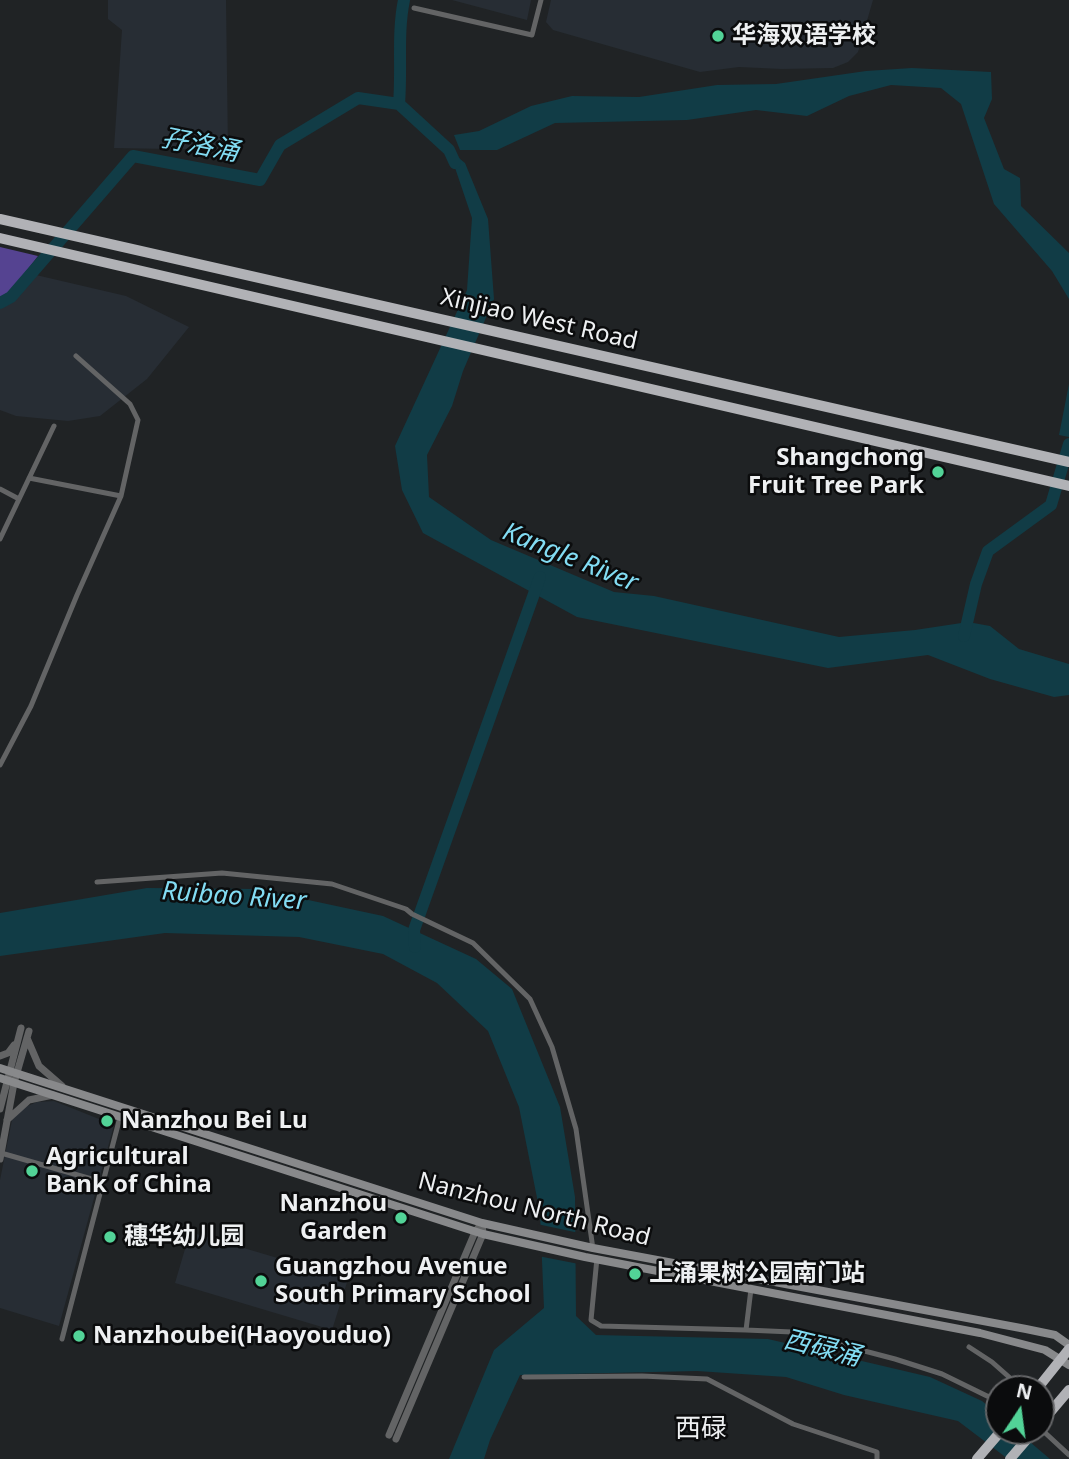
<!DOCTYPE html>
<meta charset="utf-8">
<style>
body{margin:0}
#map{position:relative;width:1069px;height:1459px;overflow:hidden;background:#202325;font-family:"Noto Sans",sans-serif}
canvas{display:block}
.north{position:absolute;left:985px;top:1375px;width:70px;height:70px;box-sizing:border-box;background:#0b0c0d;border:2px solid #666769;border-radius:50%;rotate:13deg;font-size:19px;font-weight:700;line-height:28px;text-align:center;color:#eef0f2}
.north::after{content:'';display:block;margin:auto;width:24px;height:32px;background:#52d397;clip-path:polygon(50% 0,100% 100%,50% 72%,0 100%)}
</style>
<div id="map">
<canvas width="1069" height="1459"></canvas>
<div class="north">N</div>
</div>
<script>
const g = document.querySelector('canvas').getContext('2d');
g.lineJoin = 'round';
function paint(path, color) { g.fillStyle = color; g.fill(path, 'evenodd'); }
function stroke(path, color, width, dash) { g.strokeStyle = color; g.lineWidth = width; g.lineCap = dash ? 'butt' : 'round'; g.setLineDash(dash || []); g.stroke(path); }
function label(font, color, halo, rows, align = 'center') {
  g.font = font + ' "Noto Sans","Noto Sans SC",sans-serif'; g.lineWidth = 5; g.setLineDash([]); g.textBaseline = 'middle'; g.strokeStyle = halo; g.fillStyle = color; for (const [text, x, y, turn = 0] of rows) {
    g.save(); g.translate(x, y); g.rotate((+turn || 0) * Math.PI / 180); g.textAlign = isNaN(turn) ? turn : align; if (halo) g.strokeText(text, 0, 0); g.fillText(text, 0, 0); g.restore();
  }
}
const built = new Path2D(`
 M 108,0 L 226,0 L 228,150 L 114,148 L 122,30 L 108,19 Z
 M 452,0 L 531,0 L 527,20 Z
 M 551,0 L 873,0 L 858,52 L 848,62 L 833,68 L 782,69 L 739,67 L 700,72 L 553,30 L 546,22 Z
 M 36,275 L 126,296 L 189,327 L 147,379 L 100,416 L 68,421 L 16,416 L 0,410 L 0,306 L 10,303 Z
 M 54,1101 L 114,1125 L 59,1326 L 0,1308 L 0,1180 L 12,1120 L 23,1108 L 37,1102 Z
 M 190,1232 L 348,1279 L 332,1330 L 175,1283 Z`);
const forest = new Path2D(`
 M 0,247 L 38,256 L 8,295 L 0,298 Z`);
const water = new Path2D(`
 M 912,68 L 991,72 L 992,99 L 984,118 L 1004,169 L 1020,178 L 1021,206 L 1069,253 L 1069,299 L 1052,271 L 994,204 L 961,104 L 941,88 L 891,85 L 849,96 L 807,116 L 756,110 L 687,120 L 555,123 L 497,150 L 460,150 L 454,135 L 479,131 L 531,106 L 572,96 L 639,97 L 717,85 L 776,84 L 866,71 Z
 M 449,150 L 465,163 L 488,219 L 494,299 L 463,371 L 452,406 L 427,455 L 429,497 L 491,540 L 614,592 L 654,596 L 839,637 L 915,630 L 968,622 L 990,626 L 1019,649 L 1069,664 L 1069,695 L 1054,697 L 990,679 L 928,655 L 828,668 L 577,617 L 423,533 L 402,490 L 395,446 L 467,290 L 472,218 Z
 M 1069,384 L 1069,437 L 1059,435 Z
 M 147,888 L 257,889 L 383,916 L 476,959 L 512,989 L 560,1107 L 575,1197 L 576,1316 L 596,1335 L 768,1339 L 930,1377 L 982,1401 L 999,1415 L 999,1431 L 1017,1431 L 1050,1459 L 1008,1459 L 958,1421 L 844,1395 L 786,1377 L 697,1371 L 520,1375 L 490,1440 L 484,1459 L 449,1459 L 494,1350 L 544,1308 L 540,1213 L 519,1107 L 488,1031 L 437,983 L 383,954 L 299,937 L 165,933 L 0,956 L 0,913 Z`);
const pier = new Path2D(`
 M 537,1224 L 579,1233 L 579,1264 L 538,1256 Z`);
const river = new Path2D(`
 M 399,104 C 402,69 397,34 404,0
 M 0,303 L 11,297 L 133,156 L 260,180 L 280,145 L 358,98 L 399,104 L 449,150 L 455,163
 M 964,636 L 976,584 L 988,551 L 1051,505 L 1069,444
 M 415,947 L 414,930 L 540,577`);
const minor = new Path2D(`
 M 414,8 L 532,35 L 541,0
 M 29,478 L 121,496
 M 0,489 L 19,499
 M 0,539 L 54,426
 M 0,765 L 31,706 L 77,595 L 121,496 L 138,420 L 130,404 L 76,356
 M 97,882 L 222,873 L 332,884 L 406,909 L 412,914 L 473,943 L 530,999 L 552,1047 L 576,1129 L 593,1249
 M 1,1153 L 102,1182
 M 597,1258 L 591,1320 L 601,1326 L 746,1330 L 751,1289
 M 746,1330 L 792,1332 L 895,1359 L 942,1374 L 987,1396 L 996,1397 L 999,1394
 M 62,1339 L 120,1117
 M 969,1347 L 992,1362 L 1009,1377 L 1010,1382 L 1003,1389
 M 524,1377 L 642,1376 L 707,1379 L 793,1424 L 877,1452 L 877,1459
 M 1041,1429 L 1069,1455`);
const tertiary = new Path2D(`
 M 27,1038 L 39,1066 L 62,1086
 M 0,1056 L 8,1053 L 14,1045
 M 0,1109 L 21,1028
 M 7,1120 L 29,1100 L 53,1095
 M 0,1159 L 14,1083 L 29,1031
 M 389,1435 L 475,1232 L 482,1223
 M 396,1439 L 483,1234 L 482,1223`);
const secondary = new Path2D(`
 M 0,1068 L 482,1223 L 593,1248 L 1026,1329 L 1055,1335 L 1069,1345
 M 0,1078 L 483,1234 L 585,1257 L 980,1333 L 1045,1350 L 1069,1365`);
const trunk = new Path2D(`
 M 0,219 L 1069,462
 M 0,238 L 1069,486
 M 1037,1389 L 1069,1349
 M 1041,1423 L 1069,1390
 M 977,1459 L 1001,1431
 M 1010,1459 L 1034,1431`);
const markers = [
 [718,36,7,"#52d397"],
 [938,472,7,"#52d397"],
 [107,1121,7,"#52d397"],
 [32,1171,7,"#52d397"],
 [401,1218,7,"#52d397"],
 [110,1237,7,"#52d397"],
 [635,1274,7,"#52d397"],
 [261,1281,7,"#52d397"],
 [79,1336,7,"#52d397"]
];
const poiNames = [
 ["华海双语学校",732,36],
 ["Shangchong",924,458,"right"],
 ["Fruit Tree Park",924,486,"right"],
 ["Nanzhou Bei Lu",121,1121],
 ["Agricultural",46,1157],
 ["Bank of China",46,1185],
 ["Nanzhou",387,1204,"right"],
 ["Garden",387,1232,"right"],
 ["穗华幼儿园",124,1237],
 ["Guangzhou Avenue",275,1267],
 ["South Primary School",275,1295],
 ["上涌果树公园南门站",649,1274],
 ["Nanzhoubei(Haoyouduo)",93,1336]
];
const streetNames = [
 ["Xinjiao West Road",539,320,13],
 ["Nanzhou North Road",534,1210,14]
];
const waterNames = [
 ["孖洛涌",200,146,11],
 ["Kangle River",570,558,22],
 ["Ruibao River",234,897,4],
 ["西碌涌",822,1349,14]
];
const neighbourhoodNames = [
 ["西碌",701,1430]
];
paint(built, '#272d34');
paint(forest, '#554391');
paint(water, '#113c46');
paint(pier, '#202325');
stroke(river, '#113c46', 12);
stroke(minor, '#636465', 5);
stroke(tertiary, '#636465', 7);
stroke(secondary, '#88898b', 8);
stroke(trunk, '#b1b2b6', 10);
for (const [x, y, r, color] of markers) { const dot = new Path2D(); dot.arc(x, y, r, 0, 2 * Math.PI); g.fillStyle = color; g.fill(dot); stroke(dot, '#0b0c0d', 2.5); }
label('bold 24px', '#eef0f2', '#0b0c0d', poiNames, 'left');
label('24px', '#eef0f2', '#0b0c0d', streetNames);
label('italic 26px', '#82dcf3', '#0b0c0d', waterNames);
label('26px', '#eef0f2', '#0b0c0d', neighbourhoodNames);
</script>
